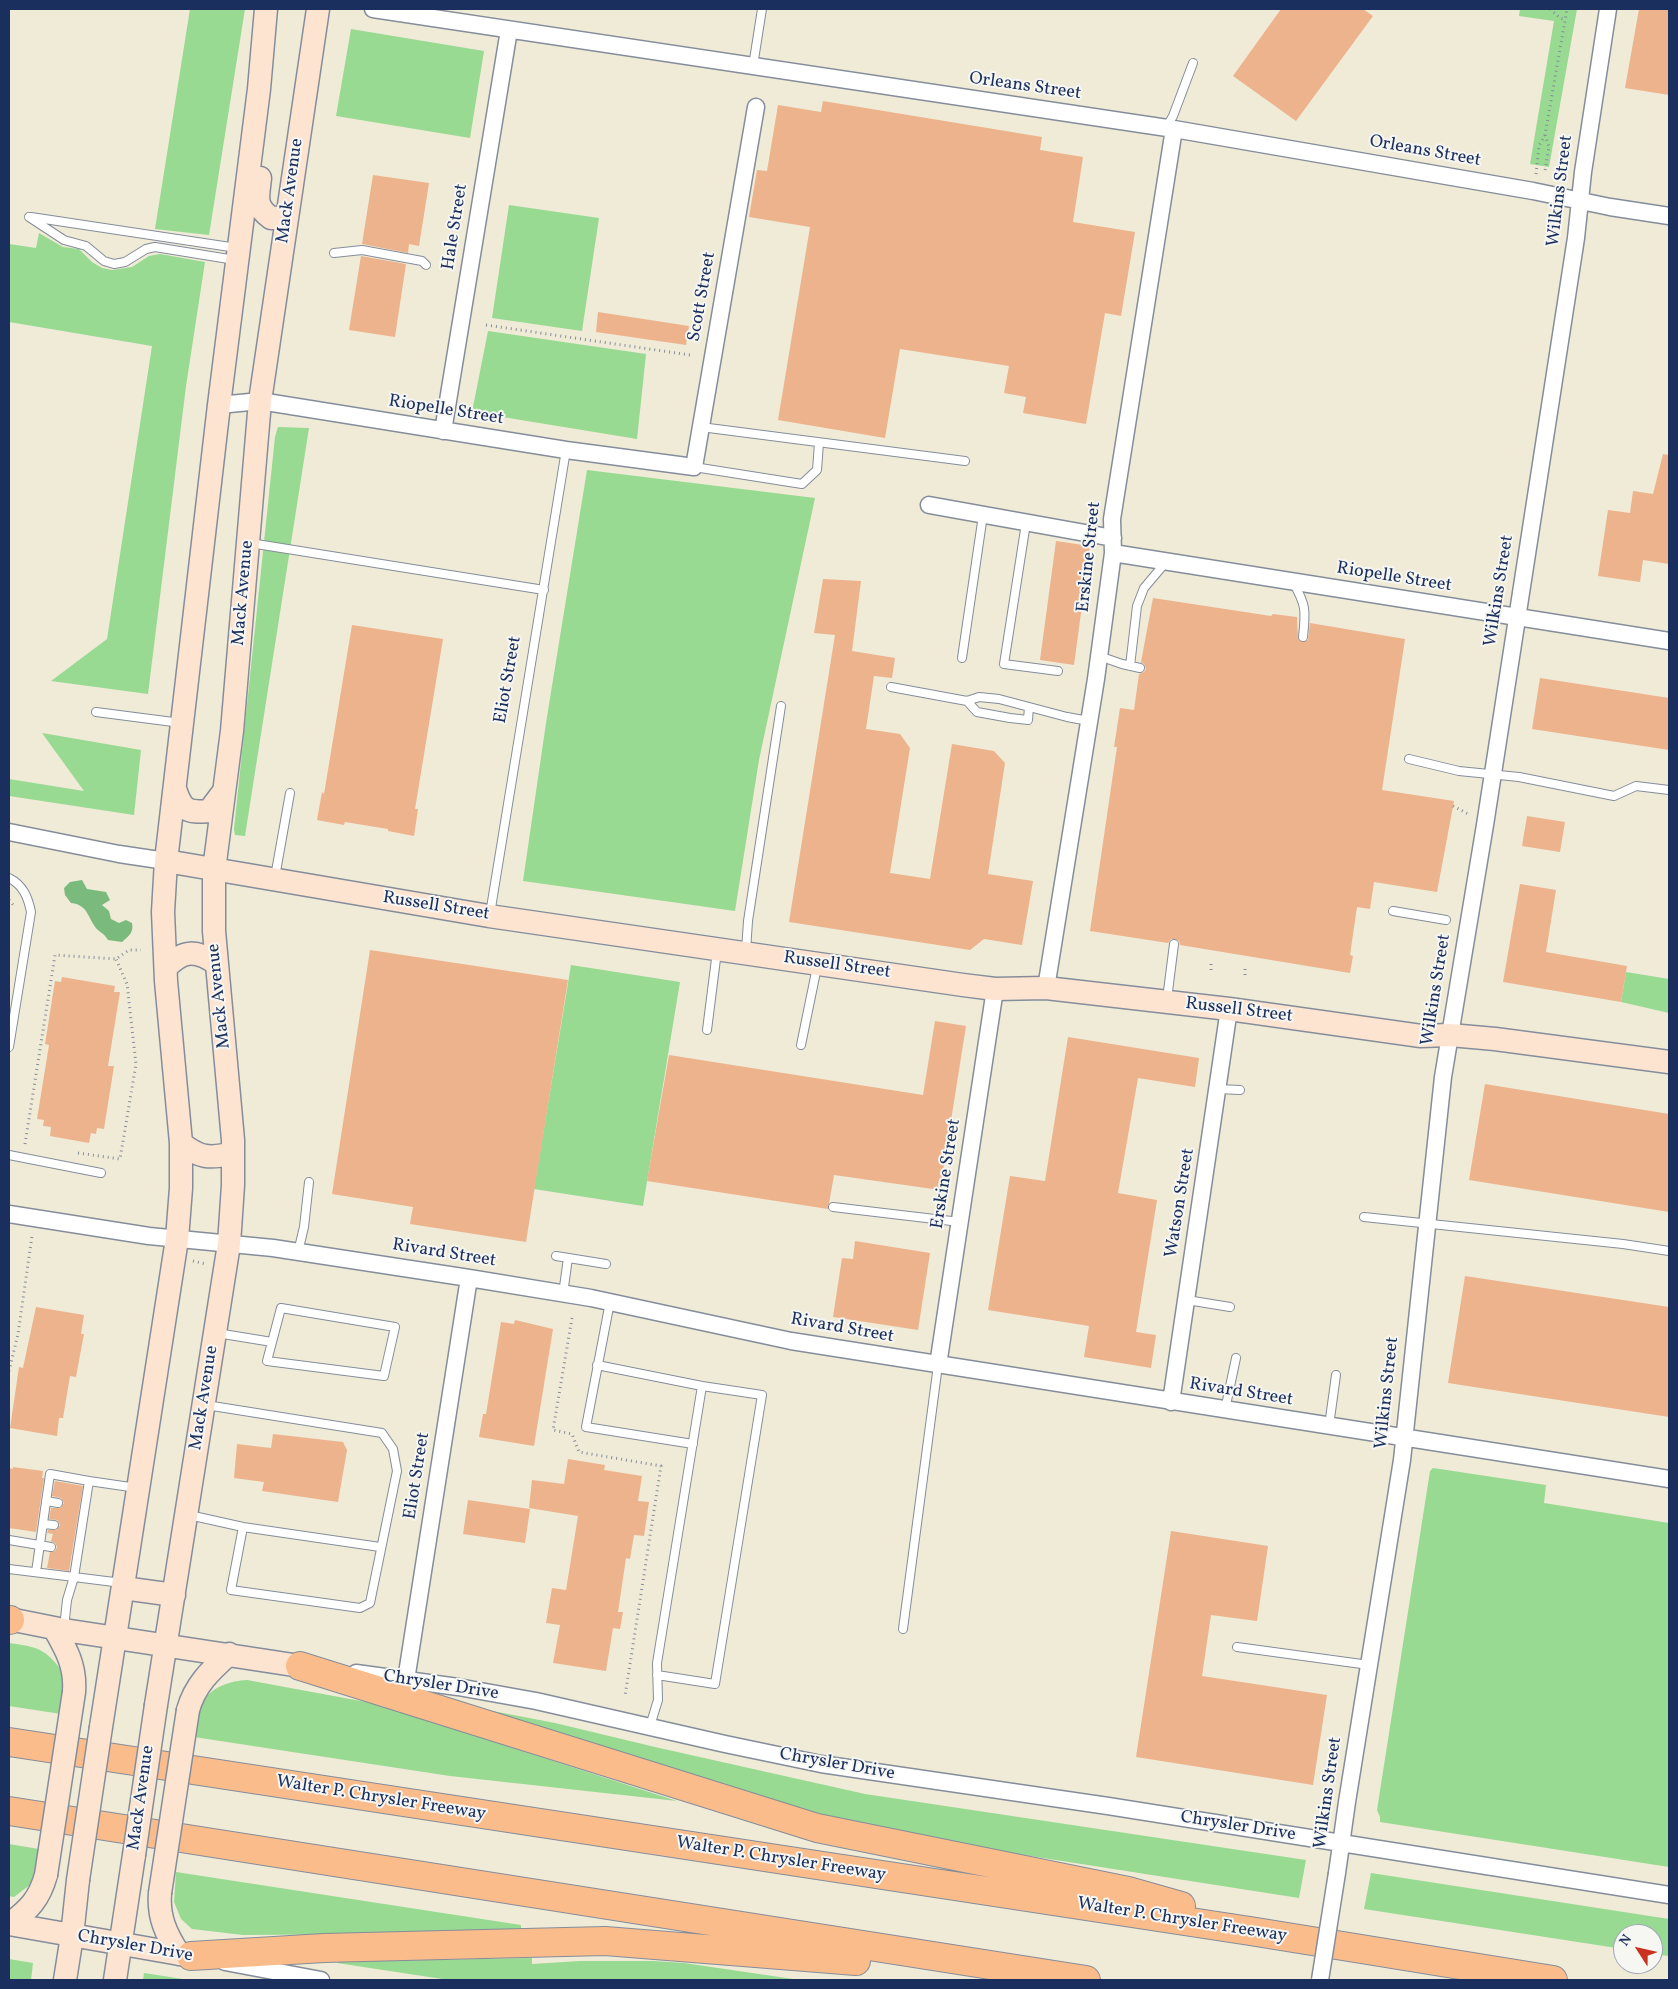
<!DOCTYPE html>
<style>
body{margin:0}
#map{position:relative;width:1678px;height:1989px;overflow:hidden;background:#efebd7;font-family:Vollkorn,serif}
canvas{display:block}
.frame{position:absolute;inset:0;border:10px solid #1b2f5e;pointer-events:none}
.north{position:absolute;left:1613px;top:1924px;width:50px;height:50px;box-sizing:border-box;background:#f6f6f2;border:1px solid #9ea6b7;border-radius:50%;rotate:305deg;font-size:14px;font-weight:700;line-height:20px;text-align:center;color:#1b2f5e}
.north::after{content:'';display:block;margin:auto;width:18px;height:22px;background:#c8321e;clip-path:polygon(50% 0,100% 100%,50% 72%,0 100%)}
</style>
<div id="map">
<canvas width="1678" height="1989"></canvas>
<div class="frame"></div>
<div class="north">N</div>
</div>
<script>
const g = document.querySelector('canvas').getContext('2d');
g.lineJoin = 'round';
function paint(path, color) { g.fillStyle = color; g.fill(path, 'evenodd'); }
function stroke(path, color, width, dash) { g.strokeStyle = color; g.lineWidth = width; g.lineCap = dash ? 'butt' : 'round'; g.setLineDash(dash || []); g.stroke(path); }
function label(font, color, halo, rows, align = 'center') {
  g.font = font + ' Vollkorn,serif'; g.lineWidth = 4; g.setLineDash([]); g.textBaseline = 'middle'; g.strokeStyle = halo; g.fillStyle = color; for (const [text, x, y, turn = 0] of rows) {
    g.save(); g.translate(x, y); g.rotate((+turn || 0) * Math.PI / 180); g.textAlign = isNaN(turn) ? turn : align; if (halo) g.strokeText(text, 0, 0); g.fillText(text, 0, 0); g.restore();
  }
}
const green = new Path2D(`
 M 190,9 L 245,9 L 209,235 L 155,229 Z
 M 1520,9 L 1577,9 L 1549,167 L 1530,164 L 1554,21 L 1519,16 Z
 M 351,29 L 484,51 L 470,138 L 336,116 Z
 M 509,205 L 599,218 L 582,331 L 492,318 Z
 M 39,233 L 63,247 L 79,249 L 92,262 L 102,268 L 112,270 L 132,267 L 149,256 L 160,254 L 205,262 L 186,386 L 148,694 L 51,681 L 107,639 L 152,346 L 9,322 L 9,244 L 36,248 Z
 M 488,331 L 646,354 L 637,439 L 472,412 Z
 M 278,427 L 309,428 L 245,836 L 235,835 L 234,829 L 275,437 Z
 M 587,470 L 815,498 L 759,760 L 735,911 L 523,881 L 546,723 Z
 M 42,733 L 141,750 L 134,815 L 9,796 L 9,779 L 84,791 Z
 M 571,965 L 680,982 L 643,1206 L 534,1189 Z
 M 1626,972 L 1669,979 L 1669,1013 L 1621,1002 Z
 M 1433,1468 L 1546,1485 L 1544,1503 L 1669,1523 L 1669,1867 L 1380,1822 L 1380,1817 L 1377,1810 L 1430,1471 Z
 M 9,1643 C 39,1647 47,1649 65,1676 L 61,1714 L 9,1706 Z
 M 247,1680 L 377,1704 L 677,1801 L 450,1776 L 194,1737 C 197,1727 198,1712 203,1702 C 212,1686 231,1681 247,1680 Z
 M 477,1708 L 555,1723 L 655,1747 L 865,1794 L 1306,1860 L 1299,1898 L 915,1838 L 827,1818 Z
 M 9,1844 L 39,1849 L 31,1884 L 14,1897 L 9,1896 Z
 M 176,1872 L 521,1925 L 521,1933 L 243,1935 L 192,1929 L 181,1919 L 174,1902 Z
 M 1371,1873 L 1669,1919 L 1669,1956 L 1653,1954 L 1653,1934 L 1623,1934 L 1623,1949 L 1364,1909 Z
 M 532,1958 L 532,1964 L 580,1961 L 654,1961 L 684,1963 L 800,1980 L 449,1980 L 337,1963 L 339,1960 L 371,1961 Z
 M 9,1959 L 33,1963 L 31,1980 L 9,1980 Z
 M 144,1973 L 189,1980 L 143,1980 Z`);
const forest = new Path2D(`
 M 82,880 L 87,889 L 106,892 L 110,900 L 102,905 L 109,911 L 111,919 L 119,923 L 126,920 L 132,923 C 134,932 129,936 122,942 L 108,940 C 105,935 103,934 99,931 C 87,920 90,905 71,903 L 65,895 L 64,888 L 70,882 Z`);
const building = new Path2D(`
 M 1281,9 L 1363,9 L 1373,16 L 1296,121 L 1233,76 Z
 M 1639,9 L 1669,9 L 1669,95 L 1625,88 Z
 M 823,101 L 1042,137 L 1040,150 L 1083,157 L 1073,222 L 1135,232 L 1121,316 L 1105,313 L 1086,424 L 1023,413 L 1026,397 L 1004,393 L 1009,366 L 900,349 L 885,438 L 778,420 L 810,227 L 749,217 L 757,170 L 767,171 L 778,105 L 821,112 Z
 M 373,175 L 429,183 L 419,246 L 409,244 L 408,253 L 362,244 Z
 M 361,256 L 406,264 L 395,337 L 349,330 Z
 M 598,312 L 689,326 L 686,345 L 596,332 Z
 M 1663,454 L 1669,455 L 1669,564 L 1643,560 L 1640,582 L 1598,576 L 1608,510 L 1630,513 L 1633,491 L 1653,494 Z
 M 1056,541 L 1090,546 L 1074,665 L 1040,660 Z
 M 823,579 L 861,581 L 852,651 L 895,658 L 892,678 L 874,676 L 866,729 L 900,734 L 910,748 L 890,873 L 930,879 L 952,744 L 994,751 L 1005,763 L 988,874 L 1033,881 L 1022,945 L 984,939 L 970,950 L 789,922 L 835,635 L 814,633 Z
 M 1153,598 L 1271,616 L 1273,614 L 1297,617 L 1298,639 L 1302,642 L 1308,640 L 1310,623 L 1405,639 L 1382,790 L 1454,801 L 1437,892 L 1374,882 L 1370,909 L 1357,907 L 1350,955 L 1353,956 L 1350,973 L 1180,945 L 1179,941 L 1175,939 L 1171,939 L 1168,943 L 1090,931 L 1117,747 L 1114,747 L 1120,708 L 1134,710 L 1139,674 L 1144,672 L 1146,669 L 1144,664 L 1141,662 Z
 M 352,625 L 443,639 L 415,809 L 418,809 L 414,836 L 388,831 L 388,829 L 345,822 L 344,825 L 317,820 L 322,792 L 324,794 Z
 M 1540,678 L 1669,698 L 1669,750 L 1532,729 Z
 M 1527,816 L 1565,822 L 1560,852 L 1522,846 Z
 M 1520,884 L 1556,890 L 1546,952 L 1627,966 L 1621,1002 L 1503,982 Z
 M 370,950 L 568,980 L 526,1242 L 410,1224 L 413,1207 L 332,1194 Z
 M 62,977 L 115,986 L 114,992 L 120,992 L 108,1066 L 114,1066 L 104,1129 L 97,1128 L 96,1134 L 91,1133 L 89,1143 L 50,1136 L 51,1127 L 43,1126 L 44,1120 L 37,1119 L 49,1045 L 45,1044 L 55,981 L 61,982 Z
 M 935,1021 L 966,1026 L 940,1190 L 834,1175 L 828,1209 L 647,1181 L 669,1055 L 923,1095 Z
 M 1068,1037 L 1199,1058 L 1195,1087 L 1138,1078 L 1118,1193 L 1157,1200 L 1136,1332 L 1156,1335 L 1151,1368 L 1084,1357 L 1089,1326 L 988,1310 L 1010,1176 L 1045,1181 Z
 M 1485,1084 L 1669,1114 L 1669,1212 L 1469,1180 Z
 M 855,1241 L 930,1253 L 918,1330 L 833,1317 L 842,1258 L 853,1259 Z
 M 1465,1276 L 1669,1307 L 1669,1417 L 1448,1383 Z
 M 36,1307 L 84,1315 L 81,1334 L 84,1334 L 78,1366 L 76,1377 L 70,1376 L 63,1418 L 59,1418 L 57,1436 L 10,1428 L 19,1367 L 23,1368 Z
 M 515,1320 L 553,1329 L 534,1446 L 479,1437 L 483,1414 L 486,1414 L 501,1322 L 514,1324 Z
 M 273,1434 L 343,1442 L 347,1450 L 338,1502 L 262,1491 L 264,1482 L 234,1478 L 237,1444 L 271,1448 Z
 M 568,1459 L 605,1465 L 604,1470 L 642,1476 L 638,1501 L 649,1502 L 644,1536 L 634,1535 L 630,1559 L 626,1558 L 618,1612 L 623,1612 L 620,1629 L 613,1628 L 606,1671 L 553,1663 L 560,1625 L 546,1623 L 552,1588 L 566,1590 L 578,1516 L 529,1508 L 532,1480 L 564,1484 Z
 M 13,1467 L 43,1471 L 42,1478 L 44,1478 L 36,1532 L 9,1528 L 9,1468 L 13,1469 Z
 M 55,1481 L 83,1486 L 69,1571 L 47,1568 L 50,1552 L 55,1551 L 57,1547 L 55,1543 L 51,1541 L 53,1534 L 47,1533 L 48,1530 L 56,1530 L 60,1525 L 57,1520 L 49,1519 L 51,1508 L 60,1508 L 64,1503 L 61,1498 L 52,1496 Z
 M 468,1500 L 530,1509 L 525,1543 L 463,1534 Z
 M 1171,1531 L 1268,1546 L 1257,1621 L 1211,1615 L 1202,1676 L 1327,1695 L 1313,1785 L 1136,1757 Z`);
const path = new Path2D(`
 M 1550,9 L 1560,18 L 1566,20
 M 1545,135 L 1549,147 L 1545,171
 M 1536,174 L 1539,146 L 1545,135 L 1567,9
 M 486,325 L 690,355
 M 1453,806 L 1470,815
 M 9,900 L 14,906
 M 1211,970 L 1211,964
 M 1245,975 L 1245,969
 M 25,1144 L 55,955 L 116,959 L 129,950 L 141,950
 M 78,1153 L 120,1159 L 136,1064 L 127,984 L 116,959
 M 193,1261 L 206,1264
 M 572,1318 L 553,1430 L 572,1434 L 579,1452 L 661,1466 L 625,1696
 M 9,1371 L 18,1334 L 32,1236`);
const lane = new Path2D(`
 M 753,66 L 762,9
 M 1166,128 L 1173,116 L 1193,63
 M 29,217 L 64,240 L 86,246 L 104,261 L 114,264 L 125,262 L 146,249 L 155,247 L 235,260
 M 31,217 L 237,248
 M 334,253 L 362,250 L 422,261 L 426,265
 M 701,427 L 965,461
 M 694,467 L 802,484 L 817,470 L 819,443
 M 1026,523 L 1004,664 L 1058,671
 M 250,543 L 544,590
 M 1293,582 C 1306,605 1306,610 1303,637
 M 1099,656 L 1122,664 L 1140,668
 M 962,658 L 983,515
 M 1130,666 L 1137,606 L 1144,588 L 1166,562
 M 891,687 L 967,701 L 979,697 L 999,699 L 1067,717 L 1089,721
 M 967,701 L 977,712 L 1010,718 L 1028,720 L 1029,707
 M 96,712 L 181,723
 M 1409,759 L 1459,771 L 1519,777 L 1614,796 L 1636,786 L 1669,790
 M 275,877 L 290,793
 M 9,878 C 23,885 28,897 31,912 L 9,1047
 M 1393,911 L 1446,920
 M 490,914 L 566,450
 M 746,951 L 748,921 L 781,706
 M 1167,999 L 1174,944
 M 707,1030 L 717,951
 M 801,1045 L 817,967
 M 1218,1089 L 1240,1090
 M 9,1155 L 101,1173
 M 833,1207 L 960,1222
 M 1364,1217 L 1623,1244 L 1669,1251
 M 298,1252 L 304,1227 L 309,1182
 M 556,1256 L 606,1264
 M 563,1294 L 568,1258
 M 1187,1300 L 1230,1307
 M 610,1302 L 586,1427 L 693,1444
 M 281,1308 L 395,1327 L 384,1376 L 267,1361 Z
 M 217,1333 L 272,1342
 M 597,1365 L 702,1386 L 657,1663 L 658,1700 L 650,1726
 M 206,1405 L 382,1433 L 393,1449 L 397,1471 L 370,1603 L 360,1608 L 231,1590 L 243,1527
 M 1225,1410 L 1236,1358
 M 1329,1426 L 1336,1375
 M 46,1501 L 58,1503
 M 189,1515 L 243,1527 L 380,1547
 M 43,1524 L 54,1525
 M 9,1540 L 51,1547
 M 9,1569 L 74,1577 L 67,1600 L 64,1628
 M 36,1572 L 50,1474 L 89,1481
 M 122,1583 L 74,1577 L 89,1481 L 137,1488
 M 903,1629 L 938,1365
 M 1237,1647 L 1369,1665
 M 657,1675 L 715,1684 L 762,1395 L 702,1386`);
const street = new Path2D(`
 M 373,9 L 1174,129 L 1533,191 L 1610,207 L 1669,216
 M 219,405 L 260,401 L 566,450 L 694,467 L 756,107
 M 443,431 L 509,30
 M 929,505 L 1113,538
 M 1113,553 L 1669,641
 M 9,832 L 119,854 L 166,861
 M 1046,988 L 1096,679 L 1113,553 L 1112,519 L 1174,129
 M 9,1214 L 149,1236 L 273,1248 L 469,1278 L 591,1298 L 791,1341 L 1669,1479
 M 938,1365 L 995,989
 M 1171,1402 L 1229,1009
 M 356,1673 L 458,1687 L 536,1701 L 725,1744 L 821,1764 L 1108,1806 L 1669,1895
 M 406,1680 L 469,1278
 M 1337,1873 L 1347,1802 L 1402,1460 L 1443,1077 L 1485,825 L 1576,238 L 1583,172 L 1608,9
 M 225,1962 L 321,1980`);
const secondary = new Path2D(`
 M 260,178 C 258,197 254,206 271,218 L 287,217
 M 175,789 C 182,810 187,813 209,811 L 224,791
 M 166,861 L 489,916 L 963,985 L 995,989 L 1046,988 L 1229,1009 L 1421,1036 L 1450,1035 L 1495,1039 L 1669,1062
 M 166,968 C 183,949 197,950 217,964
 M 181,1143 C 199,1158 210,1159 233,1153
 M 123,1588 L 174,1595
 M 9,1619 L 64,1630 L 300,1666
 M 54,1628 C 66,1649 76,1666 74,1692
 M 156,1705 L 229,1244 L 233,1185 L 233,1140 L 214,931 L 214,870 L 232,731 L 260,401 L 318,9
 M 188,1710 C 195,1685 210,1671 229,1654
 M 101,1727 L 177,1239 L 181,1188 L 181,1143 L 166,981 L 163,912 L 166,861 L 219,405 L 259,89 L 266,9
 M 160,1893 C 158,1917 166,1934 179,1954
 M 9,1924 L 191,1956
 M 10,1924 C 29,1909 39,1900 46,1875
 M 65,1980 L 72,1936 L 78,1880
 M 115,1980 L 134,1855`);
const highway = new Path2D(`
 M 9,1620 L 10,1620
 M 300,1666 L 817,1828 L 1128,1891 L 1181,1906
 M 9,1742 L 1250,1931 L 1553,1980
 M 9,1811 L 1086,1980
 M 191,1956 L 324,1948 L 605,1941 L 856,1961`);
const streetBridge = new Path2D(`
 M 1320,1980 L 1337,1873`);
const secondaryBridge = new Path2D(`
 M 134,1855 L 156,1705
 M 46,1875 L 74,1692
 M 78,1880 L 101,1727
 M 160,1893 L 188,1710`);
const streetNames = [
 ["Orleans Street",1025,87,8],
 ["Orleans Street",1425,152,10],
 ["Mack Avenue",291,191,-82],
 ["Wilkins Street",1561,191,-83],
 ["Hale Street",456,227,-81],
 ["Scott Street",703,297,-80],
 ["Riopelle Street",446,411,9],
 ["Erskine Street",1090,557,-84],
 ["Riopelle Street",1394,578,9],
 ["Wilkins Street",1500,591,-81],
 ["Mack Avenue",244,593,-85],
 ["Eliot Street",509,680,-80],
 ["Russell Street",436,907,9],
 ["Russell Street",837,966,8],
 ["Wilkins Street",1437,990,-81],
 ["Mack Avenue",220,996,-96],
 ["Russell Street",1239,1011,7],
 ["Erskine Street",947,1174,-81],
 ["Watson Street",1181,1203,-81],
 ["Rivard Street",444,1254,9],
 ["Rivard Street",842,1329,10],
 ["Rivard Street",1241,1393,9],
 ["Wilkins Street",1388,1393,-84],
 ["Mack Avenue",205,1398,-81],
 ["Eliot Street",418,1476,-81],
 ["Chrysler Drive",441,1686,9],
 ["Chrysler Drive",837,1765,10],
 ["Wilkins Street",1329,1793,-82],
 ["Mack Avenue",142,1798,-82],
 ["Walter P. Chrysler Freeway",381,1799,9],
 ["Chrysler Drive",1238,1827,9],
 ["Walter P. Chrysler Freeway",781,1860,9],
 ["Walter P. Chrysler Freeway",1182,1921,9],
 ["Chrysler Drive",135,1947,10]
];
paint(green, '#98da92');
paint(forest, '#7aba7c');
paint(building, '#edb38d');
stroke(lane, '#858d9a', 10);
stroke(street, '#858d9a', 19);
stroke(secondary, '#858d9a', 25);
stroke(highway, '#858d9a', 30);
stroke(path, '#858d9a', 3, [1, 4]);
stroke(lane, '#fff', 8);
stroke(street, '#fff', 16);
stroke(secondary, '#fde4d1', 22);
stroke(highway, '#fabc8b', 28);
stroke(streetBridge, '#858d9a', 19, []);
stroke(secondaryBridge, '#858d9a', 25, []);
stroke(streetBridge, '#fff', 16);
stroke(secondaryBridge, '#fde4d1', 22);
label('18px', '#1b2f5e', '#f6f6f2', streetNames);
</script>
